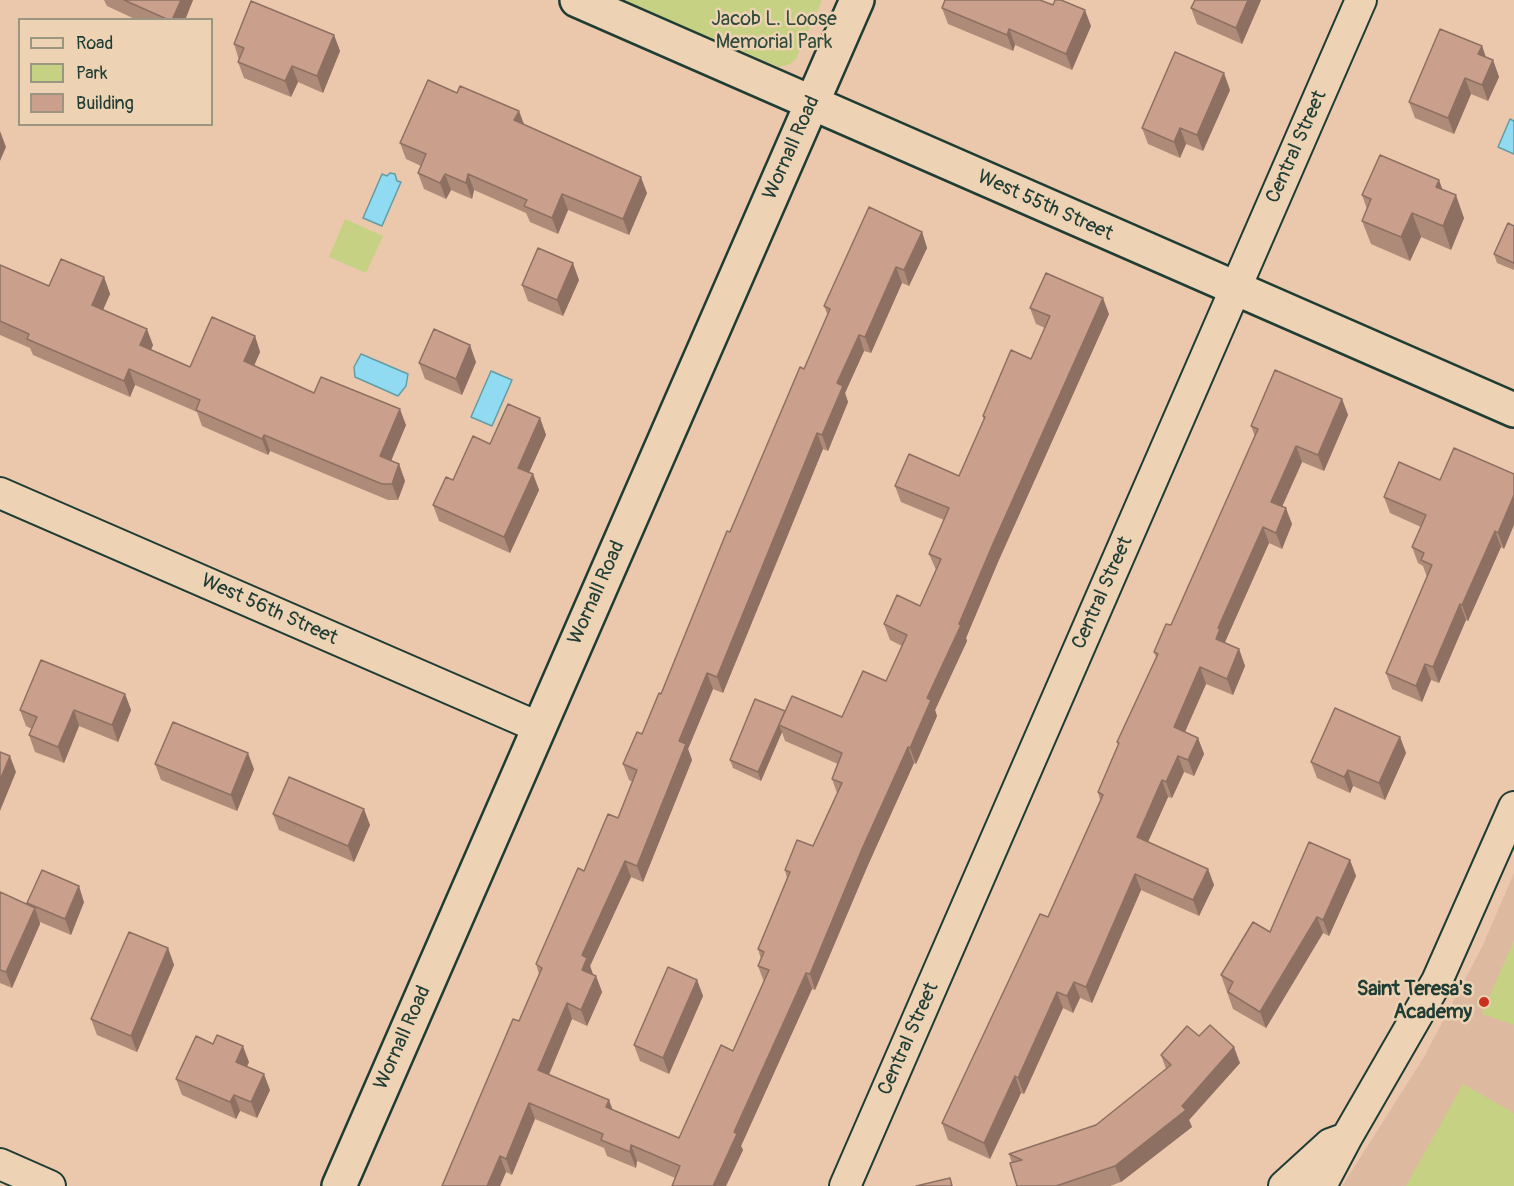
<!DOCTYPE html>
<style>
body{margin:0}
#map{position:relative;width:1514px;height:1186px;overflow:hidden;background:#ebc8ac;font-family:Pangolin,sans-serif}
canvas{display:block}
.legend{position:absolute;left:18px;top:18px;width:195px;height:108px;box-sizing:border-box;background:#edd2b4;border:2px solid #9b9681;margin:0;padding:8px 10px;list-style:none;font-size:18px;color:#1f3d34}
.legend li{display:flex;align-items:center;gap:12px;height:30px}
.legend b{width:30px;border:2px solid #9b9681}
</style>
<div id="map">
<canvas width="1514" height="1186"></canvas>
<ul class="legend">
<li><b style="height:8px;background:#edd2b4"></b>Road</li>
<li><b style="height:16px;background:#c6d184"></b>Park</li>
<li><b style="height:16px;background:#caa08c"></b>Building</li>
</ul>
</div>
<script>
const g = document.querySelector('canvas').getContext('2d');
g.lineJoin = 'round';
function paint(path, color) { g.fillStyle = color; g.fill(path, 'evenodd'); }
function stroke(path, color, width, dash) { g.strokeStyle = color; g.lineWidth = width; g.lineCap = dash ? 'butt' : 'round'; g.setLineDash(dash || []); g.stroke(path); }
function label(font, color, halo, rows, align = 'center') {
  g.font = font + ' Pangolin,sans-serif'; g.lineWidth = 5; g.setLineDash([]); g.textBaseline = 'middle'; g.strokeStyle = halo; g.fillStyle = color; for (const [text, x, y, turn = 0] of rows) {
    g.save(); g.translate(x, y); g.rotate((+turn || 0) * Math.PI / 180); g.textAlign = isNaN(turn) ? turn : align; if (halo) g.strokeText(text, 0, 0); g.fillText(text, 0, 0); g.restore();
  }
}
const built = new Path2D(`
 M 1514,873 L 1514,1186 L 1342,1186 L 1424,1057 L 1482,947 Z`);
const green = new Path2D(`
 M 622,0 L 822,0 L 796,59 L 790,64 L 779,67 Z
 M 345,219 L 383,236 L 366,273 L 329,257 Z
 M 1514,940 L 1514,1025 L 1482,1014 Z
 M 1463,1084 L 1514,1113 L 1514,1186 L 1406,1186 Z`);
const water = new Path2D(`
 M 1510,119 L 1514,121 L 1514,154 L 1498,147 Z
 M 390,173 L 395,174 L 397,181 L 401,182 L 382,226 L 363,218 L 382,174 L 387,176 Z
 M 361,354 L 408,374 L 406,386 L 398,396 L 355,377 L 354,367 Z
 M 491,371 L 512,380 L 492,426 L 471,417 Z`);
const minor = new Path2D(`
 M 0,493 L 538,727
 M 0,1164 L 50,1186
 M 845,1186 L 1361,0
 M 1284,1186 L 1330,1144 L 1341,1140
 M 1321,1186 L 1347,1137 L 1437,981 L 1514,807`);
const secondary = new Path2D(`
 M 577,0 L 1514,410
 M 339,1186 L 857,0`);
const wall = new Path2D(`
 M 104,0 L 193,0 L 185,20 L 137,20 L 107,6 Z
 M 1195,0 L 1261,0 L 1242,44 L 1197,24 L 1191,8 Z
 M 942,8 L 1091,26 L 1072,70 L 1015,45 L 1013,51 L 948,24 Z
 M 334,35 L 340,51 L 323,93 L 298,82 L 291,97 L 244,78 L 238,62 L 239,60 L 234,44 Z
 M 1482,46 L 1486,58 L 1493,60 L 1499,77 L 1488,101 L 1471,94 L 1454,134 L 1415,118 L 1409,102 Z
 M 1230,90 L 1203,151 L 1186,144 L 1180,158 L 1148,144 L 1142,128 Z
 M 457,93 L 519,111 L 524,125 L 647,193 L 629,235 L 568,210 L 558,234 L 530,222 L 526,213 L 474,190 L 472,199 L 451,190 L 446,199 L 424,189 L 418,173 L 421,166 L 406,159 L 400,143 Z
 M 1442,189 L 1464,218 L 1451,250 L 1421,237 L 1410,261 L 1371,244 L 1362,221 L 1367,209 L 1362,195 Z
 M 1514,226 L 1514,270 L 1497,263 L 1494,254 Z
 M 922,232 L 927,248 L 909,286 L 902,283 L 871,353 L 864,351 L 845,393 L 848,402 L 828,451 L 823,449 L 723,693 L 713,689 L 688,749 L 692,760 L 643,882 L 631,877 L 590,966 L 593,975 L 596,976 L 602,992 L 587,1026 L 572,1019 L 549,1075 L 613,1110 L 679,1138 L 733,1051 L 764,982 L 758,966 L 761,959 L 758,949 L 787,878 L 785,870 L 813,846 L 837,793 L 832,779 L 838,764 L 785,741 L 782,732 L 761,781 L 733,768 L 730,760 L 785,712 L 842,717 L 886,681 L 902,646 L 890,640 L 884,624 L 920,606 L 936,570 L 929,554 L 944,520 L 901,502 L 895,486 L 959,476 L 984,420 L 983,416 L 1031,359 L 1045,328 L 1036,324 L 1030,308 L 1109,314 L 998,562 L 966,638 L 967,641 L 935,710 L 937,716 L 916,764 L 914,763 L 868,865 L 815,990 L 812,989 L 741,1146 L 743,1150 L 726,1186 L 672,1186 L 675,1178 L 637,1161 L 636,1168 L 607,1156 L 604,1148 L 535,1119 L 512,1175 L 506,1172 L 500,1186 L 442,1186 L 519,1021 L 539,974 L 536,964 L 584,871 L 618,818 L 633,782 L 629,780 L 623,764 L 642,734 L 661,694 L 730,532 L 828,316 L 824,306 Z
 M 0,265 L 49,286 L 104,277 L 110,294 L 103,310 L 153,345 L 151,350 L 190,367 L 255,336 L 260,352 L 254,366 L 314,393 L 406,425 L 391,461 L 399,464 L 405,481 L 398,500 L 388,500 L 270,451 L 268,455 L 202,426 L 197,412 L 135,385 L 130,397 L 33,355 L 30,348 L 0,335 Z
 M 579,280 L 563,316 L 528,301 L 522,285 Z
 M 476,362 L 462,395 L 425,379 L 419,363 Z
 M 1342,399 L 1348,415 L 1324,471 L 1302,462 L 1282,507 L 1292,524 L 1282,549 L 1269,543 L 1225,642 L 1226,643 L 1239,649 L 1245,666 L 1233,695 L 1206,684 L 1185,732 L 1198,738 L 1204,754 L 1194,776 L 1184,772 L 1172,798 L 1168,797 L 1148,842 L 1208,869 L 1214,885 L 1199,916 L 1141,890 L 1092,1003 L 1080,998 L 1073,1013 L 1063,1008 L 1024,1094 L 1021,1093 L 990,1159 L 948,1140 L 942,1123 L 1048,917 L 1100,800 L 1098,792 L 1118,745 L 1117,742 L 1156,657 L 1154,652 L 1171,625 L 1255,437 L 1251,426 Z
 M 540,418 L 546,435 L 529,472 L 533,474 L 539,490 L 510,553 L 439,521 L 433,505 L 453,480 L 490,444 Z
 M 1514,474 L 1504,549 L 1501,547 L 1468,621 L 1466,620 L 1439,683 L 1431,680 L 1422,702 L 1392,689 L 1386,673 L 1427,577 L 1423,566 L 1418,563 L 1412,547 L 1421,527 L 1390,513 L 1384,497 L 1440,480 Z
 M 125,694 L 131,710 L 118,742 L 79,726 L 64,763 L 35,752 L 29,735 L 32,729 L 26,726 L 20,710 Z
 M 1400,737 L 1406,753 L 1385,800 L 1353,786 L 1350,793 L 1317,778 L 1311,762 Z
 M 155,764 L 254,769 L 237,811 L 161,780 Z
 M 273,814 L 370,825 L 354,862 L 279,830 Z
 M 1350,860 L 1356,876 L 1329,936 L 1323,933 L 1266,1028 L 1233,1009 L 1221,975 Z
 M 0,892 L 28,905 L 27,903 L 84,902 L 71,935 L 40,922 L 40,924 L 12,988 L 0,983 Z
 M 168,948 L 174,965 L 137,1052 L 97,1035 L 91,1019 Z
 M 697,980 L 703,996 L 669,1074 L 640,1061 L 634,1045 Z
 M 1199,1036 L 1240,1063 L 1189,1120 L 1192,1127 L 1121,1182 L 1110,1186 L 1017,1186 L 1012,1163 L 1009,1154 L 1096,1125 L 1166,1069 L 1161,1055 Z
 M 249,1062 L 247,1066 L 270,1090 L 257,1118 L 240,1111 L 236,1119 L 182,1095 L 176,1079 Z`);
const shadedWall = new Path2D(`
 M 181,0 L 193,0 L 185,20 L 172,20 Z
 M 1248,0 L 1261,0 L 1242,44 L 1236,28 Z
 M 1085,10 L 1091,26 L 1072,70 L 1066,54 Z
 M 1009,29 L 1015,45 L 1013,51 L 1007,35 Z
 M 334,35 L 340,51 L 323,93 L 317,76 Z
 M 1482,46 L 1488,63 L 1478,54 Z
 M 1493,60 L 1499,77 L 1488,101 L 1482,85 Z
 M 292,66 L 298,82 L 291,97 L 285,81 Z
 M 1224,73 L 1230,90 L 1203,151 L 1197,135 Z
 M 1465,78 L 1471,94 L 1454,134 L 1448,118 Z
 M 519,111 L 525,127 L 514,120 Z
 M 1180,128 L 1186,144 L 1180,158 L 1174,142 Z
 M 0,131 L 6,147 L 0,161 Z
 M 445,174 L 451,190 L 446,199 L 440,183 Z
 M 468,174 L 474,190 L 472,199 L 466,183 Z
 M 641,177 L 647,193 L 629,235 L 623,219 Z
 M 1439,180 L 1448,204 L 1436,187 Z
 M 562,194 L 568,210 L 558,234 L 552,218 Z
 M 1456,195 L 1464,218 L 1451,250 L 1443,226 Z
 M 1412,213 L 1421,237 L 1410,261 L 1401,237 Z
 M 922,232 L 927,248 L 909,286 L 904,270 Z
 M 573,263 L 579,280 L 563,316 L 557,300 Z
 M 896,267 L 902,283 L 871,353 L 865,337 Z
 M 104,277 L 110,294 L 98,321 L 92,305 Z
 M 1103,298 L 1109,314 L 998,562 L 966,638 L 967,641 L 935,710 L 937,716 L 916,764 L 910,748 L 927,698 L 992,546 Z
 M 147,329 L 153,345 L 146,361 L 140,345 Z
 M 859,335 L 864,351 L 845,393 L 848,402 L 828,451 L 822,435 L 837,383 Z
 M 255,336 L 260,352 L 249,377 L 244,361 Z
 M 470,345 L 476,362 L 462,395 L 456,379 Z
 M 129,369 L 135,385 L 130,397 L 124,381 Z
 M 1342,399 L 1348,415 L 1324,471 L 1318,455 Z
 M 400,409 L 406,425 L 386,473 L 380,456 Z
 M 540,418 L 546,435 L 524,484 L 518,468 Z
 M 817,433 L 823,449 L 723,693 L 717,677 Z
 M 264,435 L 270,451 L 268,455 L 262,439 Z
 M 1296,446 L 1302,462 L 1277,518 L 1271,502 Z
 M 399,464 L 405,481 L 398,500 L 392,484 Z
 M 533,474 L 539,490 L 510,553 L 504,537 Z
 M 1514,495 L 1514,525 L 1504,549 L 1498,533 Z
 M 1286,508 L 1292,524 L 1282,549 L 1276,533 Z
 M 1263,527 L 1269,543 L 1225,642 L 1226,645 L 1216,639 L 1218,628 Z
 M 1495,531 L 1501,547 L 1468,621 L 1462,605 Z
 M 1460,604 L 1466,620 L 1439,683 L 1433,667 Z
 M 1239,649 L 1245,666 L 1233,695 L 1227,679 Z
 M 1425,664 L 1431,680 L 1422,702 L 1416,686 Z
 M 1200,667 L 1206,684 L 1180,743 L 1174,727 Z
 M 707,673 L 713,689 L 688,749 L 692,760 L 643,882 L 637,866 L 679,741 Z
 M 125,694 L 131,710 L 118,742 L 112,725 Z
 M 74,710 L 79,726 L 64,763 L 58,747 Z
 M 785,711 L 779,725 L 782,732 L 761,781 L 758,772 Z
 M 1400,737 L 1406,753 L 1385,800 L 1379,783 Z
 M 1198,738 L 1204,754 L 1194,776 L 1188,760 Z
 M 908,747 L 914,763 L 868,865 L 815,990 L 810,974 L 862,849 Z
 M 248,753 L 254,769 L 237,811 L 231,795 Z
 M 10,756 L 16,772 L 0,811 L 0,780 Z
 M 1178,756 L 1184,772 L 1172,798 L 1166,782 Z
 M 1348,770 L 1353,786 L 1350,793 L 1344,777 Z
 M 1162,780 L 1168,797 L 1143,853 L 1137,837 Z
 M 364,809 L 370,825 L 354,862 L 348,846 Z
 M 1350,860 L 1356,876 L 1329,936 L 1323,920 Z
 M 625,861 L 631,877 L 590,966 L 593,974 L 588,986 L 582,970 L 582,955 Z
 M 1208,869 L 1214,885 L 1199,916 L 1193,900 Z
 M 1135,874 L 1141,890 L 1092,1003 L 1086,987 Z
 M 79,886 L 84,902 L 71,935 L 65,919 Z
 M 35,908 L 40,924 L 12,988 L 6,972 Z
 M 1317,917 L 1323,933 L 1266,1028 L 1260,1012 Z
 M 168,948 L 174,965 L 137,1052 L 131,1036 Z
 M 806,973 L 812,989 L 741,1146 L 743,1150 L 726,1186 L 713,1186 L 734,1132 Z
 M 596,976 L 602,992 L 587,1026 L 581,1010 Z
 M 697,980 L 703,996 L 669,1074 L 663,1058 Z
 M 1074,982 L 1080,998 L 1073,1013 L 1067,996 Z
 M 1057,992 L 1063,1008 L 1024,1094 L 1018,1078 Z
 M 567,1003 L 572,1019 L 544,1086 L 538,1070 Z
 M 243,1046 L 249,1062 L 242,1078 L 236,1062 Z
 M 1234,1047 L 1240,1063 L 1189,1120 L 1192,1127 L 1121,1182 L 1115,1166 L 1182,1106 Z
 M 264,1074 L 270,1090 L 257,1118 L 251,1102 Z
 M 1015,1076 L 1021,1093 L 990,1159 L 984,1143 Z
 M 234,1095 L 240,1111 L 236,1119 L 230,1102 Z
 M 609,1100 L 615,1116 L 606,1107 Z
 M 529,1103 L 535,1119 L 512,1175 L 506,1159 Z
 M 631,1145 L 637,1161 L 636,1168 L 630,1152 Z
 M 500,1156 L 506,1172 L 500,1186 L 487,1186 Z`);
const building = new Path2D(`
 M 124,0 L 181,0 L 172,20 L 169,20 Z
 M 945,0 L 1040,0 L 1053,5 L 1055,0 L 1061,0 L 1085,10 L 1066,54 L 1009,29 L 1007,35 L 942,8 Z
 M 1195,0 L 1248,0 L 1236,28 L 1191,8 Z
 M 251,1 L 334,35 L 317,76 L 292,66 L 285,81 L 238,62 L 244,48 L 234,44 Z
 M 1440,29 L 1482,46 L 1478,54 L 1493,60 L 1482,85 L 1465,78 L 1448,118 L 1409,102 Z
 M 1175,52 L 1224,73 L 1197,135 L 1180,128 L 1174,142 L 1142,128 Z
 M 428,80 L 457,93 L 460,86 L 519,111 L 514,120 L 641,177 L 623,219 L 562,194 L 552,218 L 524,206 L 527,200 L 468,174 L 466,183 L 445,174 L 440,183 L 418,173 L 426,154 L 400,143 Z
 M 1380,155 L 1439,180 L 1436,187 L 1456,195 L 1443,226 L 1412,213 L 1401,237 L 1362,221 L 1371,199 L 1362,195 Z
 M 869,207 L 922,232 L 904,270 L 896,267 L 865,337 L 859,335 L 837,383 L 843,386 L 822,435 L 817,433 L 717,677 L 707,673 L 679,741 L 686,744 L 637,866 L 625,861 L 582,955 L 587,958 L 582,970 L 596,976 L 581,1010 L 567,1003 L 538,1070 L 609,1100 L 606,1107 L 679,1138 L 721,1045 L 733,1051 L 769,970 L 758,966 L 764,952 L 758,949 L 790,872 L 785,870 L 797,840 L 813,846 L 842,783 L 832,779 L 842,753 L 779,725 L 792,696 L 842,717 L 863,671 L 886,681 L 907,635 L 884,624 L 897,595 L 920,606 L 941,559 L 929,554 L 949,508 L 895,486 L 909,454 L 959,476 L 985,417 L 983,416 L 1011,350 L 1031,359 L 1050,316 L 1030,308 L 1046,273 L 1103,298 L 992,546 L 959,624 L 961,625 L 927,698 L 931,700 L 910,748 L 908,747 L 862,849 L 810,974 L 806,973 L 734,1132 L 737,1134 L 713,1186 L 672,1186 L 680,1166 L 631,1145 L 630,1152 L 601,1140 L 603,1134 L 529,1103 L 506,1159 L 500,1156 L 487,1186 L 442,1186 L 513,1019 L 519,1021 L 542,968 L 536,964 L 578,868 L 584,871 L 608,814 L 618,818 L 637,770 L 623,764 L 637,732 L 642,734 L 659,693 L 661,694 L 727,531 L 730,532 L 800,367 L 804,369 L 830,309 L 824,306 Z
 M 1508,223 L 1514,226 L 1514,263 L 1494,254 Z
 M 538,248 L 573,263 L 557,300 L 522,285 Z
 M 61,259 L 104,277 L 92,305 L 147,329 L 140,345 L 190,367 L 212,317 L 255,336 L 244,361 L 314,393 L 321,377 L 400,409 L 380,456 L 399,464 L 392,484 L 382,484 L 264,435 L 262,439 L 196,410 L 200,400 L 129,369 L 124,381 L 27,339 L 29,334 L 0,321 L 0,265 L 49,286 Z
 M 434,329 L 470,345 L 456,379 L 419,363 Z
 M 1275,370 L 1342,399 L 1318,455 L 1296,446 L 1271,502 L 1286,508 L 1276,533 L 1263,527 L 1218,628 L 1220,629 L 1216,639 L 1239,649 L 1227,679 L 1200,667 L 1174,727 L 1198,738 L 1188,760 L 1178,756 L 1166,782 L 1162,780 L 1137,837 L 1208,869 L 1193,900 L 1135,874 L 1086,987 L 1074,982 L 1067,996 L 1057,992 L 1018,1078 L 1015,1076 L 984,1143 L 942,1123 L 1040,914 L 1048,917 L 1103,795 L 1098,792 L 1119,743 L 1117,742 L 1158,654 L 1154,652 L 1166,624 L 1171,625 L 1258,429 L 1251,426 Z
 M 508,404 L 540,418 L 518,468 L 533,474 L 504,537 L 433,505 L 446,477 L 453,480 L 473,436 L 490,444 Z
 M 1454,448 L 1514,474 L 1514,495 L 1498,533 L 1495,531 L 1462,605 L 1460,604 L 1433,667 L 1425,664 L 1416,686 L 1386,673 L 1432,565 L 1421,560 L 1424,553 L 1412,547 L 1426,515 L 1384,497 L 1399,462 L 1440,480 Z
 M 41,660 L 125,694 L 112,725 L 74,710 L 58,747 L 29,735 L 37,717 L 20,710 Z
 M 755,699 L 785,711 L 758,772 L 730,760 Z
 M 1335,708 L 1400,737 L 1379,783 L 1348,770 L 1344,777 L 1311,762 Z
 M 173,722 L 248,753 L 231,795 L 155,764 Z
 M 0,752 L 10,756 L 0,780 Z
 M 289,777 L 364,809 L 348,846 L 273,814 Z
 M 1309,842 L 1350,860 L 1323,920 L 1317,917 L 1260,1012 L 1228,992 L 1233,982 L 1221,975 L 1253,922 L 1270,932 Z
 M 42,870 L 79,886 L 65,919 L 27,903 Z
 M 0,892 L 35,908 L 6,972 L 0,970 Z
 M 129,932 L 168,948 L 131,1036 L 91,1019 Z
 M 668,967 L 697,980 L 663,1058 L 634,1045 Z
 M 1210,1025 L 1234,1047 L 1182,1106 L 1186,1110 L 1115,1166 L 1056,1186 L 1017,1186 L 1010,1163 L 1022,1160 L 1009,1154 L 1096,1125 L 1171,1065 L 1161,1055 L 1187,1026 L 1199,1036 Z
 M 217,1035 L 243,1046 L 236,1062 L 264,1074 L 251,1102 L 234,1095 L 230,1102 L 176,1079 L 196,1036 L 213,1044 Z
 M 950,1178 L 952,1186 L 916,1186 Z`);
const markers = [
 [1484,1002,6,"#c8321e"]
];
const parkNames = [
 ["Jacob L. Loose",774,20],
 ["Memorial Park",774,43]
];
const streetNames = [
 ["Central Street",1297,147,-66],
 ["Wornall Road",792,148,-66],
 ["West 55th Street",1045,206,24],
 ["Wornall Road",597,593,-66],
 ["Central Street",1103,593,-66],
 ["West 56th Street",269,610,24],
 ["Wornall Road",403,1038,-66],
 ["Central Street",909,1039,-66]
];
const poiNames = [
 ["Saint Teresa's",1472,990],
 ["Academy",1472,1013]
];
paint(built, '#ddb9a0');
paint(green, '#c6d184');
paint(water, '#90dbf1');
stroke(water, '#639ca5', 1.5);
stroke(minor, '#1f3d34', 34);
stroke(secondary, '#1f3d34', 38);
stroke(minor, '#edd2b4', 30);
stroke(secondary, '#edd2b4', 33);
paint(wall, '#ae8a78');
paint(shadedWall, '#8d7062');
paint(building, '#caa08c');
stroke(building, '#8d7062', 1.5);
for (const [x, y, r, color] of markers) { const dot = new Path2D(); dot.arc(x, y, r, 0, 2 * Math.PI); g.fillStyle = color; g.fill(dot); stroke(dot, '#edd2b4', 2); }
label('20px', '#304c3c', '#edd2b4', parkNames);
label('20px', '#1f3d34', '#edd2b4', streetNames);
label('bold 20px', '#1f3d34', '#edd2b4', poiNames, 'right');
</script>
